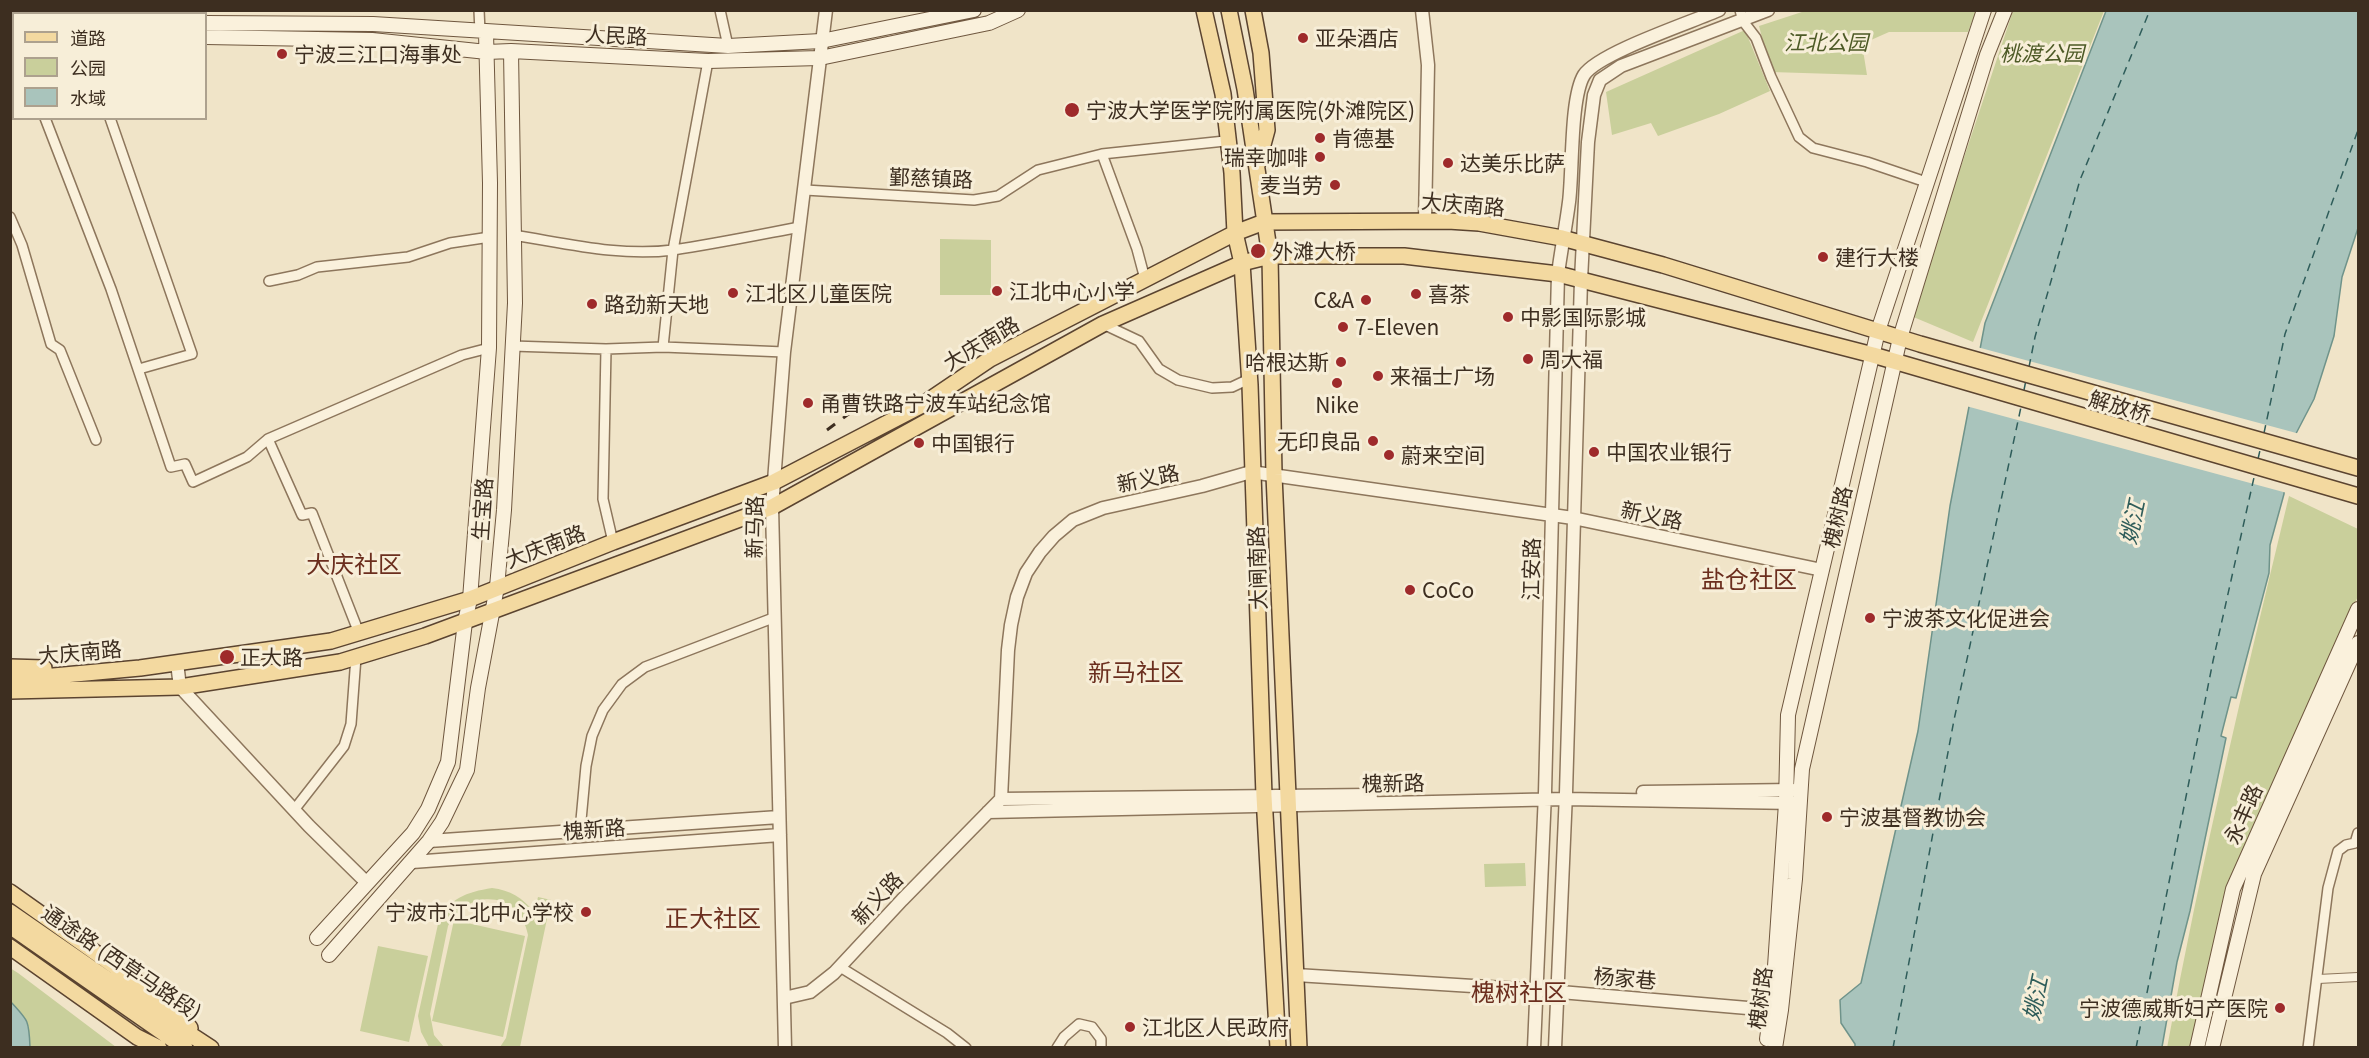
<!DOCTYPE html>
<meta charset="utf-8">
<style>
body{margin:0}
#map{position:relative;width:2369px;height:1058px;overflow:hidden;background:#f0e4c8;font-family:Georgia,"Noto Sans SC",serif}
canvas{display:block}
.frame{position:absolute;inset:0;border:12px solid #3d2e20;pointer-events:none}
.legend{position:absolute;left:12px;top:12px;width:195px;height:108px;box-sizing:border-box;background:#f7eed8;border:2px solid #ada18e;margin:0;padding:8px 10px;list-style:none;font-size:18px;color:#3d2e20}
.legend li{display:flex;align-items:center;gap:12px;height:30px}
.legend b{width:30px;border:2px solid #ada18e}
</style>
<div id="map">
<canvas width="2369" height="1058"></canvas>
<div class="frame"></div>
<ul class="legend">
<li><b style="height:8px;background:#f3d9a0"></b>道路</li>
<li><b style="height:16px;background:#c9cf9b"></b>公园</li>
<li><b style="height:16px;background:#a9c4bc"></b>水域</li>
</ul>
</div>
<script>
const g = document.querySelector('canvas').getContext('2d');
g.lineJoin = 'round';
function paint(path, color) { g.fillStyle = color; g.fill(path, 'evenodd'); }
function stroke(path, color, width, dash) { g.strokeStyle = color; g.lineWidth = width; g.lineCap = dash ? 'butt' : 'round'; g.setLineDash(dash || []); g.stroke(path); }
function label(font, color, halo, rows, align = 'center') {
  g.font = font + ' Georgia,"Noto Sans SC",serif'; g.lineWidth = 6; g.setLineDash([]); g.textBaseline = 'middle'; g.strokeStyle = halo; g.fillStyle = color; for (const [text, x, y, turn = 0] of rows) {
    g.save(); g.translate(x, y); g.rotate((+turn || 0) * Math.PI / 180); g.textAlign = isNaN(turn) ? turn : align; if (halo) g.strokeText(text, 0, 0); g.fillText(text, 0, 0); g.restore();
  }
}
const green = new Path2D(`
 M 11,10 L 147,10 L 147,11 L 145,14 L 14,14 L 13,69 L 11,70 Z
 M 1805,11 L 1976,11 L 1968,32 L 1889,32 L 1862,44 L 1867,75 L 1771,72 L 1759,26 Z
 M 2013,11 L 2104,11 L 1973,342 L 1911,316 Z
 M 1745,30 L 1770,91 L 1719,114 L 1658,136 L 1651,123 L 1612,135 L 1606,92 Z
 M 940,239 L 991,240 L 991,295 L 940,295 Z
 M 2289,496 L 2358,529 L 2358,596 L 2237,874 L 2195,1047 L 2167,1048 C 2201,862 2245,679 2289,496 Z
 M 1525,863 L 1526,886 L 1485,887 L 1484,864 Z
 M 492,888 C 510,890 523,898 534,912 L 538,897 L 551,900 L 520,1047 L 500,1047 L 506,1038 L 528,935 C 520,891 468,887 448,926 L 430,1014 L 434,1035 L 444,1047 L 429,1047 L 421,1032 L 418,1016 L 438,924 C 448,898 467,892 492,888 Z
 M 454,920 L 525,936 L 503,1037 L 432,1021 Z
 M 378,946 L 428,956 L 409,1042 L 360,1031 Z
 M 10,968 L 18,973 L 116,1047 L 11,1047 Z`);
const water = new Path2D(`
 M 2106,11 L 2358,11 L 2358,228 L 2342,277 L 2334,336 L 2314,399 L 2289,447 L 2284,494 L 2270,545 L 2269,573 L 2236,698 L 2231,697 L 2221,736 L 2226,738 L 2190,911 L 2177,962 L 2162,1047 L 1855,1047 L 1855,1044 L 1841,1023 L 1840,1000 L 1861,983 L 1918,731 L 1950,506 L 1985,323 Z
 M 10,1001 C 29,1021 29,1021 30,1047 L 11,1047 Z`);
const pier = new Path2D(`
 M 1977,347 L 2300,434 L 2292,448 L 2287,493 L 1966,406 Z`);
const ferry = new Path2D(`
 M 2029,367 L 2035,337 L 2080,180 L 2150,10
 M 2024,390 L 2026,380
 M 2264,433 L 2285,334 L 2358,130
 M 2258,459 L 2261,446
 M 1893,1048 L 1954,720 L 2021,407
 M 2136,1048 L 2213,661 L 2255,473`);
const pedestrian = new Path2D(`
 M 2318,979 L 2358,977`);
const minor = new Path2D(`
 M 479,10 L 480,32
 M 720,10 L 728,46
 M 1740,10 L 1743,21 L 1756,38 L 1771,77 L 1799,137 L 1813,148 L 1867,162 L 1926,182
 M 45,118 L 111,289 L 171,467 L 185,464 L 193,482 L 247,457 L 268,439 L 462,355 L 489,348
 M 110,118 L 192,354 L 139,369
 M 1102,154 L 1137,249 L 1145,279
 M 805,190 L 974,200 L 998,196 L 1038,170 L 1102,154 L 1225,141
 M 10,217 L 22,245 L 51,344 L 60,350 L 96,440
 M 513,235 C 565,243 620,257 673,250 C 715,244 758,235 800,227
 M 269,281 L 298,275 L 317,267 L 408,257 L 450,243 L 490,237
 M 1103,324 L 1139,341 L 1159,369 L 1178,380 L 1212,388 L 1232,387 L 1249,379
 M 512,346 L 606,349
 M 663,347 L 673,250 L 708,61
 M 268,439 L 302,515 L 312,513 L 359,633
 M 613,542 L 603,499 L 606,349 L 663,347 L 784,352
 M 294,810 L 344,746 L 351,724 L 356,657
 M 580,831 L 586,766 L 592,736 L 603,710 L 622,684 L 645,667 L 773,618
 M 840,967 L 947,1033 L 966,1048
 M 1057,1048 L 1064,1037 L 1079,1024 L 1092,1027 L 1101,1039 L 1101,1048
 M 2308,1048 L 2328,888 L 2338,851 L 2346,845 L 2355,843 L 2358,833`);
const tertiary = new Path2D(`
 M 160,10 L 161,14
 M 1422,10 L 1428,65 L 1425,221
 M 177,663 L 180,687 L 309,826 L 367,883
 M 1643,792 L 1793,790
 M 1001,799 L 1371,795
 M 988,812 L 1566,799 L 1794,803
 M 429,841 L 779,817
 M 412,862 L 780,835
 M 1296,975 L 1537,990 L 1771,1010
 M 784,998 L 810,992 L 834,973 L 902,900 L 1001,799 L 1008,650 L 1011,625 L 1017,597 L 1026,573 L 1040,552 L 1054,536 L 1073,520 L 1103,508 L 1202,486 L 1251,472 L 1573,518 L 1822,570
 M 785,1048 L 772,507 L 784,352 L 826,10
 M 1534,1048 L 1545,793 L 1558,274 C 1561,250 1566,226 1569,202 C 1573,172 1570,98 1584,75 C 1598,53 1692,22 1719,10
 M 1555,1048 L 1566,793 L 1581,280 L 1588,142 L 1594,95 L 1600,80 L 1621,66 L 1768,10`);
const secondary = new Path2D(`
 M 206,23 L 373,24 L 728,46 L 821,41 L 974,10
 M 206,37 L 372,40 L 487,52 L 511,51 L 708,61 L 820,58 L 989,23 L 1018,10
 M 10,85 L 14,84
 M 10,106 L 14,104
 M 317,938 L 413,833 L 428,809 L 448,762 L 465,622 L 470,599 L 489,348 L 490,183 L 486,33
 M 329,955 L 429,841 L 442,822 L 467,770 L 478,688 L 497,587 L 504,510 L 515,303 L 511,51
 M 1767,1039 L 1773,996 L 1786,803 L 1788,715 L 1878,331 L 1984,10
 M 1775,1048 L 1781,1010 L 1795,879 L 1802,769 L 1900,338 L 1987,55 L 2005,10
 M 2197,1048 L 2233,889 L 2358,609
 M 2212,1048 L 2254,874 L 2358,643`);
const primary = new Path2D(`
 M 1204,10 L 1223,94 L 1232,173 L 1235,233 L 1242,263 L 1250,385 L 1264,796 L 1278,1048
 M 1229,10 L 1245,89 L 1270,256 L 1274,475 L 1299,1048
 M 1253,10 L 1261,53 L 1267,130 L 1258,163
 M 10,667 L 44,668
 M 10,680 L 140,668 L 331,641 L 470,599 L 613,542 L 774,482 L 922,405 L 990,359 L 1235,233 L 1264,222 L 1448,221 L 1479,223 L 1562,238 L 1663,265 L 1920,344 L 2358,468
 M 10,691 L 180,687 L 340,662 L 425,636 L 772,507 L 1103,324 L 1242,263 L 1270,256 L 1404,256 L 1558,274 L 1873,355 L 2358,496
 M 10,892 L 175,1009 L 190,1028
 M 10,912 L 127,993 L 211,1048
 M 10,926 L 185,1048
 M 10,947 L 137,1037 L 159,1048`);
const rail = new Path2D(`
 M 827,430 L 850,413`);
const markers = [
 [1303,38,6,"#9e2a2b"],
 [282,54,6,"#9e2a2b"],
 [1072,110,8,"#9e2a2b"],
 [1320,138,6,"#9e2a2b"],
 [1320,157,6,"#9e2a2b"],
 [1448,163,6,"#9e2a2b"],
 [1335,185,6,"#9e2a2b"],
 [1258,251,8,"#9e2a2b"],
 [1823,257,6,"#9e2a2b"],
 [997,291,6,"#9e2a2b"],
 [733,293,6,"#9e2a2b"],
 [1416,294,6,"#9e2a2b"],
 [1366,300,6,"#9e2a2b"],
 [592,304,6,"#9e2a2b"],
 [1508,317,6,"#9e2a2b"],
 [1343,327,6,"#9e2a2b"],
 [1528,359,6,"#9e2a2b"],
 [1341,362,6,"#9e2a2b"],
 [1378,376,6,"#9e2a2b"],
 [1337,383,6,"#9e2a2b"],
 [808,403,6,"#9e2a2b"],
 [1373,441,6,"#9e2a2b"],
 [919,443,6,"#9e2a2b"],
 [1594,452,6,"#9e2a2b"],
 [1389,455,6,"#9e2a2b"],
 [1410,590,6,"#9e2a2b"],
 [1870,618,6,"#9e2a2b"],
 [227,657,8,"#9e2a2b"],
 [1827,817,6,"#9e2a2b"],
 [586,912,6,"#9e2a2b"],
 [2280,1008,6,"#9e2a2b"],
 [1130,1027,6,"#9e2a2b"]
];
const streetNames = [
 ["人民路",616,35,3],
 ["鄞慈镇路",931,178,2],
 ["大庆南路",1463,204,5],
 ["大庆南路",981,343,-31],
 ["解放桥",2120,406,16],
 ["新义路",1148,478,-12],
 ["生宝路",482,509,-86],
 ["新义路",1652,515,12],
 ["槐树路",1837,517,-77],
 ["新马路",754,527,-89],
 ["大庆南路",545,546,-21],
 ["大闸南路",1257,568,-92],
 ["江安路",1531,569,-89],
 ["大庆南路",80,652,-5],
 ["槐新路",1393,783,-1],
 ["永丰路",2243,814,-66],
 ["槐新路",594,829,-4],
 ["新义路",877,898,-47],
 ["通途路 (西草马路段)",122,962,34],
 ["杨家巷",1625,978,5],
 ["槐树路",1760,998,-83]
];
const poiNames = [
 ["亚朵酒店",1315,38],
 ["宁波三江口海事处",294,54],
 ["宁波大学医学院附属医院(外滩院区)",1086,110],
 ["肯德基",1332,138],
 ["瑞幸咖啡",1308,157,"right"],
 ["达美乐比萨",1460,163],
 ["麦当劳",1323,185,"right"],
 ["外滩大桥",1272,251],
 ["建行大楼",1835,257],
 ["江北中心小学",1009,291],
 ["江北区儿童医院",745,293],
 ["喜茶",1428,294],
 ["C&A",1354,300,"right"],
 ["路劲新天地",604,304],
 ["中影国际影城",1520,317],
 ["7-Eleven",1355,327],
 ["周大福",1540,359],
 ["哈根达斯",1329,362,"right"],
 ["来福士广场",1390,376],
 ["甬曹铁路宁波车站纪念馆",820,403],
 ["Nike",1337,405,"center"],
 ["无印良品",1361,441,"right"],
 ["中国银行",931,443],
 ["中国农业银行",1606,452],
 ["蔚来空间",1401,455],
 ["CoCo",1422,590],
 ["宁波茶文化促进会",1882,618],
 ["正大路",240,657],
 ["宁波基督教协会",1839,817],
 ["宁波市江北中心学校",574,912,"right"],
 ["宁波德威斯妇产医院",2268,1008,"right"],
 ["江北区人民政府",1142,1027]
];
const parkNames = [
 ["江北公园",1826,42],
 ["桃渡公园",2042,53]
];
const waterNames = [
 ["姚江",2132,522,-78],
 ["姚江",2035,998,-78]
];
const quarterNames = [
 ["大庆社区",354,564],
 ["盐仓社区",1749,579],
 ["新马社区",1136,672],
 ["正大社区",713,918],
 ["槐树社区",1519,992]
];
paint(green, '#c9cf9b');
paint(water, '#a9c4bc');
stroke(water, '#6f938a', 1.5);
paint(pier, '#f0e4c8');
stroke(ferry, '#2f5d5a', 1.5, [8, 6]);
stroke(pedestrian, '#8d765c', 10);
stroke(minor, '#8d765c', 12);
stroke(tertiary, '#8d765c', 15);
stroke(secondary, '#6f573f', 16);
stroke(primary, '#5b4430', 18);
stroke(pedestrian, '#faf1dc', 8);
stroke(minor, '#faf1dc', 9);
stroke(tertiary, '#faf1dc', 12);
stroke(secondary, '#faf1dc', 14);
stroke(primary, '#f3d9a0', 15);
stroke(rail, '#3d2e20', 3, [10, 10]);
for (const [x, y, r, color] of markers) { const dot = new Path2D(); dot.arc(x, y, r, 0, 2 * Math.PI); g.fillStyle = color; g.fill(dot); stroke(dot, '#f7eed8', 2); }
label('21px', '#3d2e20', '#f7eed8', streetNames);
label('21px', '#3d2e20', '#f7eed8', poiNames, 'left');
label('italic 21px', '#4d5a26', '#f7eed8', parkNames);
label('italic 22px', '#2f5d5a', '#f7eed8', waterNames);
label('24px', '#6b2e1e', '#f7eed8', quarterNames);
</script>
